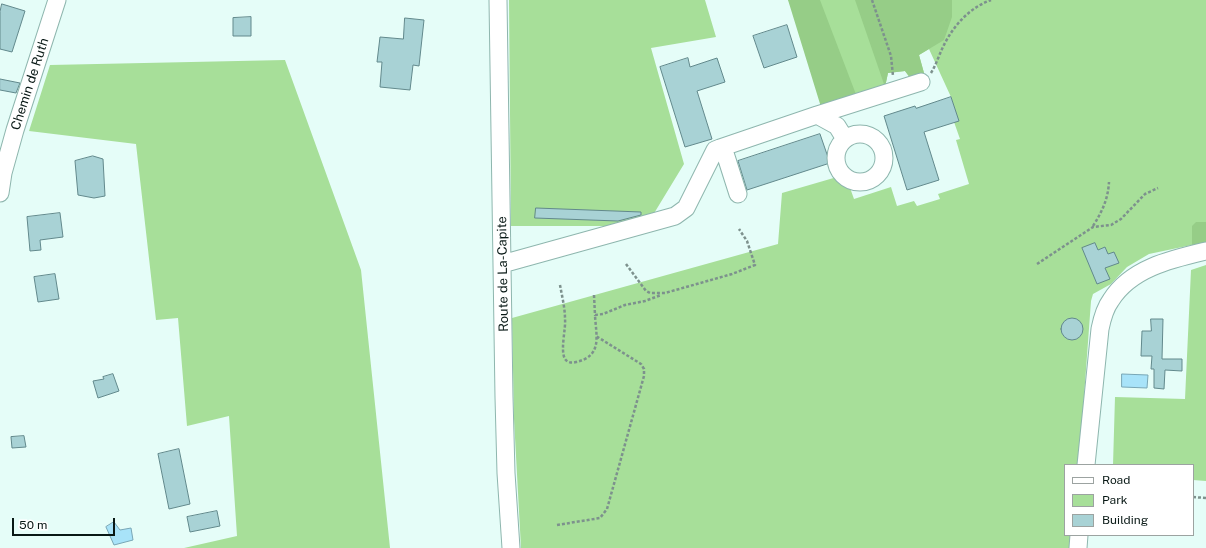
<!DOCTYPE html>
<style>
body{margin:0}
#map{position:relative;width:1206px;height:548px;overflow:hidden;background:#e5fdf8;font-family:"Public Sans",sans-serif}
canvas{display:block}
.legend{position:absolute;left:1064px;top:464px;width:130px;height:72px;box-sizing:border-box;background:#fff;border:1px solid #9ca3a1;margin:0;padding:5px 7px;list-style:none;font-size:12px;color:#081815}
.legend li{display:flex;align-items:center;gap:8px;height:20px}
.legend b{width:20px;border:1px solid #9ca3a1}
.scale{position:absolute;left:12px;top:518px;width:103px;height:18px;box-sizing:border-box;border:2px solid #081815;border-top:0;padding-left:5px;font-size:12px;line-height:14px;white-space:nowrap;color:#081815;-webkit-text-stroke:3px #fff;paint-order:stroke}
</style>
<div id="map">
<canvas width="1206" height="548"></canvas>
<ul class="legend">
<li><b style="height:5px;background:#fff"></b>Road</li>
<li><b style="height:11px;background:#a7df99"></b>Park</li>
<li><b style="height:11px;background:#a8d2d5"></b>Building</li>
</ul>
<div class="scale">50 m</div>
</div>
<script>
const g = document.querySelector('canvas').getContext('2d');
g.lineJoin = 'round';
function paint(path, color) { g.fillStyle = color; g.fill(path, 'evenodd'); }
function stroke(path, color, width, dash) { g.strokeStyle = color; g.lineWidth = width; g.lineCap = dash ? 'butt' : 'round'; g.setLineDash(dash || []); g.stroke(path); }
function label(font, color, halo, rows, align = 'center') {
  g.font = font + ' "Public Sans",sans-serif'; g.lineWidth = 3; g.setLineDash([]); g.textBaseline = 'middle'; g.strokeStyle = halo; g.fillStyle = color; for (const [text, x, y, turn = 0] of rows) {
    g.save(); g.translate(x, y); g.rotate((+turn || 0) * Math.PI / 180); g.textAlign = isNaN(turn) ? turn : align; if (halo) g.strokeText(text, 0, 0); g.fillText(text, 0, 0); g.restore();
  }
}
const green = new Path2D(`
 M 509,0 L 705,0 L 716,37 L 651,48 L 684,164 L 653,215 L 619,226 L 511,226 Z
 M 788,0 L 1206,0 L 1206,242 L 1149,254 L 1127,267 L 1111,284 L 1093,294 L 1091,301 L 1079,465 L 1065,465 L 1065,535 L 1073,535 L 1071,548 L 521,548 L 514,419 L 512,318 L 778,244 L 782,193 L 837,177 L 843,182 L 849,185 L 854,199 L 891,187 L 897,206 L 914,201 L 917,206 L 940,199 L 938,194 L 969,184 L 956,140 L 960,139 L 954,122 L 958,121 L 951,97 L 929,49 L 919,55 L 924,73 L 911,79 L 905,71 L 888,73 L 885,87 L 857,97 Z
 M 285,60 L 361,270 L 390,548 L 184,548 L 237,536 L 229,416 L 187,426 L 178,318 L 156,320 L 136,144 L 29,131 L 50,65 Z
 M 1206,265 L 1206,481 L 1193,480 L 1193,465 L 1113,465 L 1115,397 L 1185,399 L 1191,270 Z`);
const forest = new Path2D(`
 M 788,0 L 820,0 L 857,97 L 821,107 Z
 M 855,0 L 952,0 L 952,17 L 944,40 L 919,55 L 924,73 L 911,79 L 905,71 L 888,73 L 885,87 Z
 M 1196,222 L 1206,222 L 1206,242 L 1192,245 L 1192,226 Z`);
const water = new Path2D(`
 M 1122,374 L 1148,375 L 1147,388 L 1122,387 Z
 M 114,522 L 120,530 L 131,528 L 133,540 L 114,545 L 106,527 Z`);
const building = new Path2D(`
 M 2,4 L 25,11 L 12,52 L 0,49 L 0,12 Z
 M 251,17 L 251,36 L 233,36 L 233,18 Z
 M 405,18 L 424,20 L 419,66 L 413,65 L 410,90 L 380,87 L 382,62 L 377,62 L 380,37 L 403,39 Z
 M 787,25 L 797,57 L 764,68 L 753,36 Z
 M 688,58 L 690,67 L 717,58 L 725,82 L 697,91 L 712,139 L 685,147 L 660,67 Z
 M 0,79 L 20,83 L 16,93 L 0,90 Z
 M 951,97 L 959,121 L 924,132 L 939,180 L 907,190 L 884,116 L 915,106 L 916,108 Z
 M 820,134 L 830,163 L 747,190 L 738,161 Z
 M 93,156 L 103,159 L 105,196 L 94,198 L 78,195 L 75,161 Z
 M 536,208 L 641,212 L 641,215 L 618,221 L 535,218 Z
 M 60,213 L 63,237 L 40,240 L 41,250 L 30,251 L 27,217 Z
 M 1095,243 L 1098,250 L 1105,247 L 1108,254 L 1114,252 L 1119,263 L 1105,268 L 1110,279 L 1097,284 L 1082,248 Z
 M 55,274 L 59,299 L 38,302 L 34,277 Z
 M1061 329a11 11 0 1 1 22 0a11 11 0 1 1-22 0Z
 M 1151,319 L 1163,319 L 1162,359 L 1182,359 L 1182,371 L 1165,370 L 1164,389 L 1154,388 L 1154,369 L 1151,369 L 1152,356 L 1141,356 L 1142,331 L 1151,331 Z
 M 113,374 L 119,391 L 98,398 L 93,381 L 104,379 L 103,377 Z
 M 24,436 L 26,447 L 12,448 L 11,437 Z
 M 179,449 L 190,504 L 169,509 L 158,454 Z
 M 217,511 L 220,526 L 190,532 L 187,517 Z`);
const path = new Path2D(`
 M 872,0 L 891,56 L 893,76
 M 931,73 C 936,65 939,55 943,47 C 953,26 969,8 991,0
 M 1093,226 C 1102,212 1108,199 1109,182
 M 626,264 L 646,291 L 650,293 L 665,293 L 732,274 L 755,265 L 747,241 L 739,229
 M 1037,264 L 1093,227 L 1111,225 L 1121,219 L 1145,194 L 1158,188
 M 560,285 C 562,296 565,308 565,319 C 566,329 560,350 565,359 C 568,363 572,363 576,362 C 603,356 596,336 595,315
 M 594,295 L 595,315 L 603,314 L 625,305 L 645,301 L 661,295
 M 1193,497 L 1206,498
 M 557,525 L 600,518 L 607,509 L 644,376 L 644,369 L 641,364 L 596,336`);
const minor = new Path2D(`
 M 498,0 L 504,397 L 506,473 L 511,548
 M 817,115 L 921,82
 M836 158a24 24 0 1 1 48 0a24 24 0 1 1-48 0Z
 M 723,147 L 738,194
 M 0,193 L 3,173 L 15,130 L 57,0
 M 502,264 L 675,216 L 686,208 L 715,150 L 720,148 L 817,115 L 837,126 L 845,139
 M 1086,465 L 1100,329 C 1102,319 1105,308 1111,300 C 1131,268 1172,259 1206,251
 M 1078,548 L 1079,535`);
const streetNames = [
 ["Chemin de Ruth",30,84,-72],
 ["Route de La-Capite",503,274,-91]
];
paint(green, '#a7df99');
paint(forest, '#96cd87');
paint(water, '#a8e3f9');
stroke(water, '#78a6b5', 1);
paint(building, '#a8d2d5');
stroke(building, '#62898c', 1);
stroke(minor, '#8eb6ae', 19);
stroke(path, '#7d918d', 2.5, [3, 2]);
stroke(minor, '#fff', 17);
label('13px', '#081815', '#fff', streetNames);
</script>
